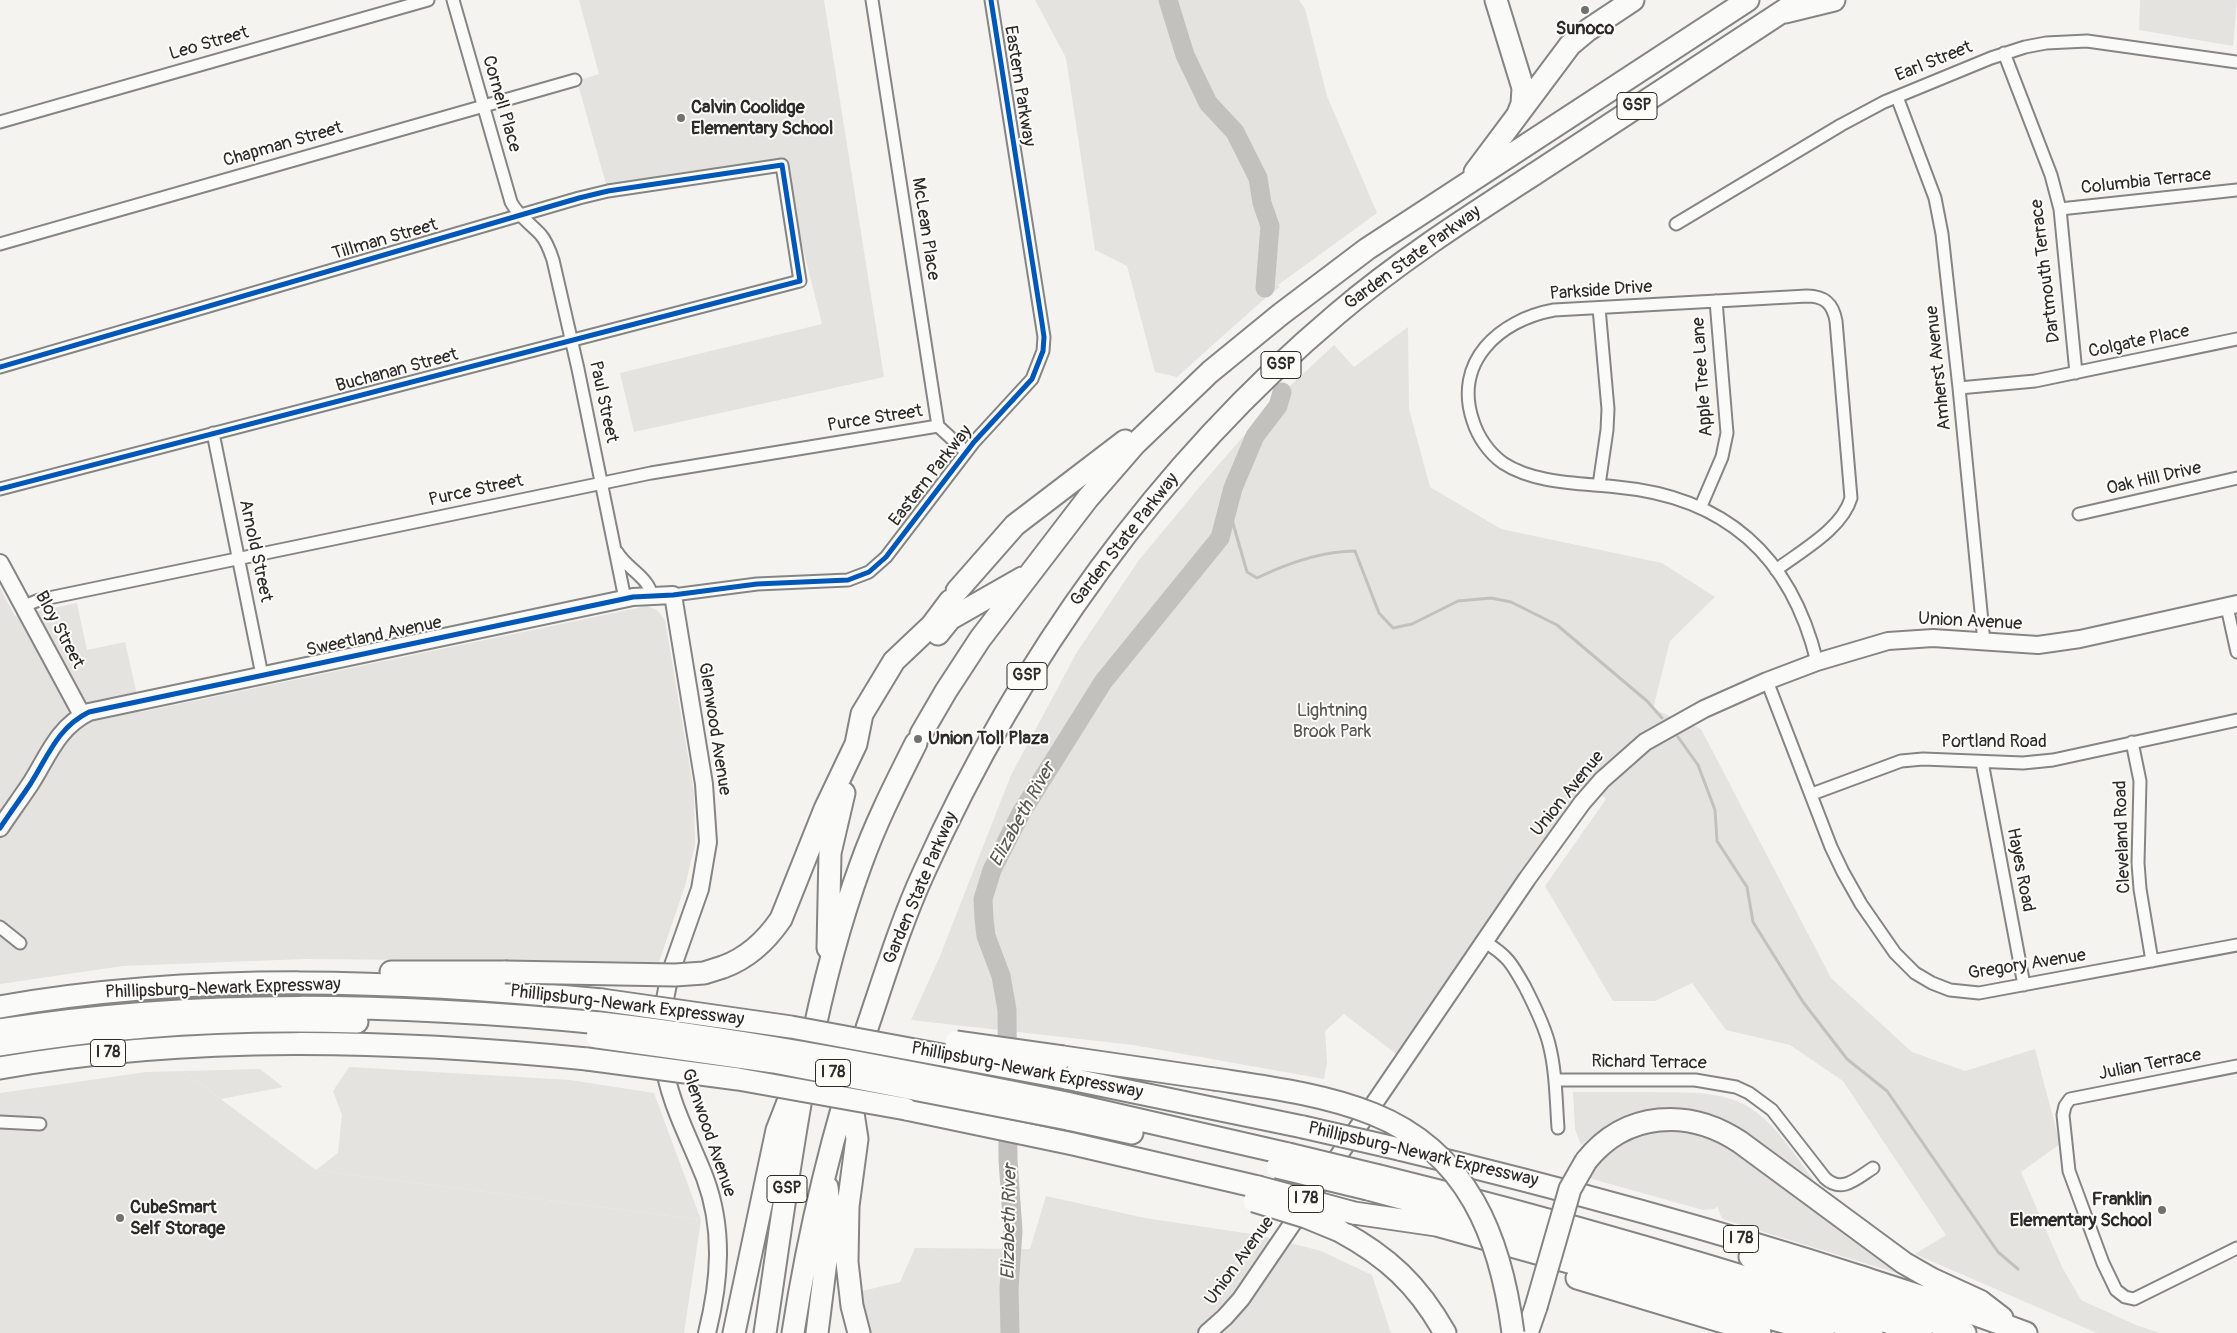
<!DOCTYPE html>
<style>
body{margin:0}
canvas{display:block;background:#f4f3f0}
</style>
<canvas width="2237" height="1333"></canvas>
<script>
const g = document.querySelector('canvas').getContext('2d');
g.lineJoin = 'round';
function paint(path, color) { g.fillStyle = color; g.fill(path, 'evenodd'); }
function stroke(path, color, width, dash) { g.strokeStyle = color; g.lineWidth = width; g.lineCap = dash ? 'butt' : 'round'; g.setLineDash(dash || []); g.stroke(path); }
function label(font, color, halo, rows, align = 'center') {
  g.font = font + ' Pangolin,sans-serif'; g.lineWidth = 4; g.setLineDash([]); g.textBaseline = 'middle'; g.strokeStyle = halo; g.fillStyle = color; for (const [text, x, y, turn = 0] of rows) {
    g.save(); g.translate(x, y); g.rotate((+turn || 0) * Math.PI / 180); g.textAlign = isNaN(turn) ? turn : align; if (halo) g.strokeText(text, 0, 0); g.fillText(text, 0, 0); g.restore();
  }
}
const built = new Path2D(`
 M 579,0 L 747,0 L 782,165 L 608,191 L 577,81 L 599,74 Z
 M 0,588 L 15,616 L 77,603 L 87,650 L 125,642 L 141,712 L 647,606 L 657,610 L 665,620 L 694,792 L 695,845 L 685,886 L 659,962 L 305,959 L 123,966 L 0,984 Z
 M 183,1071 L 316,1170 L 701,1220 L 684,1333 L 0,1333 L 0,1093 L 146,1072 Z
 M 1046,1196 L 1145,1218 L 1258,1235 L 1321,1251 L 1372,1275 L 1391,1333 L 868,1333 L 858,1292 L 900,1282 L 915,1248 L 1030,1249 Z`);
const green = new Path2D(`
 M 745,0 L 824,0 L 884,377 L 634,432 L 620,373 L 822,324 L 782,165 Z
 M 1035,0 L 1299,0 L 1305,9 L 1327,96 L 1377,213 L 1278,285 L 1280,287 L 1262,301 L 1177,377 L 1155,372 L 1127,266 L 1095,250 L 1066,58 Z
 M 2140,0 L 2237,0 L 2233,46 L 2139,30 Z
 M 1408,327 L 1409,409 L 1430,487 L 1501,529 L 1662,563 L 1715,597 L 1670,641 L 1653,709 L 1701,729 L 1831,978 L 1912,1052 L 1965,1071 L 2035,1049 L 2060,1144 L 2021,1172 L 2062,1267 L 2081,1300 L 2136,1325 L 2160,1333 L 2097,1333 L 1915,1254 L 1946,1235 L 1843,1081 L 1790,1045 L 1726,1030 L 1692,983 L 1655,1001 L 1613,1001 L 1545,886 L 1606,799 L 1594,789 L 1404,1060 L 1344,1014 L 1325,1031 L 1327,1063 L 1324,1079 L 1133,1045 L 911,1020 L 940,956 L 1011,775 L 1077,652 L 1139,560 L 1207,478 L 1277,398 L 1334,345 L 1354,367 Z
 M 349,1067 L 570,1080 L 654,1093 L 701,1220 L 316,1170 L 338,1153 L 342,1115 L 333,1091 Z
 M 260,1069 L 283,1087 L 221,1099 L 183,1071 Z
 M 1573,1092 C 1598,1092 1624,1092 1649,1092 C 1685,1093 1726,1089 1756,1112 C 1780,1130 1795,1156 1813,1179 L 1813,1184 L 1745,1132 L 1719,1117 L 1688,1108 L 1634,1112 L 1602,1129 L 1581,1145 L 1575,1129 Z
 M 1663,1127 L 1720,1138 L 1903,1275 L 1722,1219 L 1717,1206 L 1715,1209 L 1703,1210 L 1585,1177 L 1618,1142 Z`);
const stream = new Path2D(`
 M 1228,506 L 1247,572 L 1257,578 C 1288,563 1321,551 1355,551 L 1379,613 L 1393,628 L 1412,624 L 1458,601 L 1491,598 L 1511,602 L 1557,625 L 1647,701 L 1662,718
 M 1678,737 L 1698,765 L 1715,810 L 1717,841 L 1747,887 L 1753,922 L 1803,1002 L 1847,1059 L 1887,1091 L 1998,1252 L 2018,1269`);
const river = new Path2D(`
 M 1168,0 L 1185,55 L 1208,103 L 1235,132 L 1258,178 L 1262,203 L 1270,226 L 1265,288
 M 1010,1333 L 1009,1288 L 1013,1231 L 1008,1160 L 1007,1010 L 1001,976 L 986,936 L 984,919 L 983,899 L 992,870 L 1021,813 L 1103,682 L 1220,538 L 1233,488 L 1255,436 L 1278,406 L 1282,392`);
const street = new Path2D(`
 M 453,0 L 511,202 C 518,216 531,224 541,235 C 547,242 550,251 553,260 L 578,369 L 625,599
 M 872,0 L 938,426 L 966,452
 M 2004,53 L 2051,175 L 2060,209 L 2076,373
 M 1897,97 L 1935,198 L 1942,234 L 1959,388 L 1984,642
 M 0,122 L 428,0
 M 2060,209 L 2237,190
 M 1676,224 L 1841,125 L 1884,102 L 1991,58 L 2025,47 L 2046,43 L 2087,41 L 2237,62
 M 0,244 L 575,80
 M 0,367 L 579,198 L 608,191 L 782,165 L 800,281 L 0,489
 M 1959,388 L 2035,381 L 2237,339
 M 213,433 L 262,675
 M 1599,485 L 1607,430 L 1608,409 L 1599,308
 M 1701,506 L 1722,457 L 1727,433 L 1716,301
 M 2079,514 L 2237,478
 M 617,552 C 627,569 648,576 652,596
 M 1776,570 C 1801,551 1842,529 1851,498 L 1836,321 C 1833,304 1825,296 1807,296 L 1554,310 C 1499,320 1453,362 1473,421 C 1478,437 1489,453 1503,463 C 1535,484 1581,483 1617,487 C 1726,497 1791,556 1817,662
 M 673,595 L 757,584 L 848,580 L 869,572 L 886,557 L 974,442 L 1032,379 L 1043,351 L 1044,337 L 991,0
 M 24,606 L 39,600 L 651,473 L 938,426
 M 2227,607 L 2237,652
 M 1767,681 L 1831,847 L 1843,872 L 1861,904 L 1895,953 L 1915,973 L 1932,983 L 1950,990 L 1979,993 L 2237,945
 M 2132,742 L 2140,781 L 2138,863 L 2140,889 L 2152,961
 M 1982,762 L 2024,985
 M 1812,794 L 1901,761 L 1923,759 L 2023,763 L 2053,760 L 2237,720
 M 0,927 L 20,943
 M 1485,942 C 1508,956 1512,964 1525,987 C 1534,1005 1544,1024 1549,1044 C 1556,1071 1556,1100 1558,1128
 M 2237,1066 L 2070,1099 L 2065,1106 L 2063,1115 L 2069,1171 L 2103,1263 L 2116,1290 L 2125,1297 L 2134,1299 L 2237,1248
 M 1555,1080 L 1695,1080 L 1736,1087 L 1749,1093 L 1772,1110 L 1825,1178 C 1842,1194 1857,1178 1873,1168
 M 0,1122 L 40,1124`);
const secondary = new Path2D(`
 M 0,563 L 82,715
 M 0,828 C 10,813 21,798 31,783 C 48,756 58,727 89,712 L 633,597 L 673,595 L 704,784 L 708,842 L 700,889 L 670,974 L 661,1019
 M 663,1058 C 668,1101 690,1139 705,1178 C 724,1229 720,1281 707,1333
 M 1207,1333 L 1225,1317 L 1241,1299 L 1527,879 L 1582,803 L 1602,780 L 1645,742 L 1704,709 L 1767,681 L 1817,662 L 1888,641 L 1933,638 L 2038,645 L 2080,639 L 2237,604`);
const highway = new Path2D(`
 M 1496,0 L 1523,88 L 1522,104 L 1518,114
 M 1785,12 L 1834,0
 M 1475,172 L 1570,45 L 1588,30 L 1633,0
 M 957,591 L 1015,525 L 1125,441
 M 938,634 L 950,619 L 1022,578
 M 921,734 L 946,691 L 980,639 L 1088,498 L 1134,445 L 1210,372 L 1281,314 L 1367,249 L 1748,0
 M 828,948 L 830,853 L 844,793
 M 723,967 C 748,958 766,941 781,919 L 825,809 L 856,744 L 862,714 L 894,661 L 932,625 L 950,601
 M 391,972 L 505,972
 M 0,1007 C 198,972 402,980 602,1000
 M 0,1030 C 200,998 399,1004 600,1023
 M 0,1045 C 118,1025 238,1018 357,1022
 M 1063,1057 L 1214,1079
 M 0,1068 C 193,1034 392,1040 587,1059
 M 1066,1078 L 1303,1127
 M 850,1093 L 857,1139 L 848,1206 L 847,1262 L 852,1306 L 859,1333
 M 1066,1103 L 1288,1154
 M 906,1109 L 1073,1144 L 1258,1187
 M 1068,1119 L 1132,1133
 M 1399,1149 C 1553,1186 1706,1227 1858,1276 C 1914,1294 1971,1312 2026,1333
 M 1586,1161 C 1626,1111 1689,1108 1740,1142 L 1904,1263 L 1932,1279 L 1980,1301 L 2002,1318
 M 1379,1176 C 1562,1221 1742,1274 1921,1333
 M 1368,1189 L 1635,1261 L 1872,1333
 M 1354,1213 L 1436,1225 L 1823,1333
 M 1340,1231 C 1388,1257 1418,1285 1445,1333
 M 1750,1257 L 1965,1333
 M 1577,1278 L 1760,1333
 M 734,1333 L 777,1130 L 795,1084
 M 765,1333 C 789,1176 806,1014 861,864 C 876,822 896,783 916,743
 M 793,1333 C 809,1229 834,1127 867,1028 C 885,975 901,922 924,872 C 1020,659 1158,465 1337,314 C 1399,261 1468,217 1536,173 C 1624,115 1712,58 1800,0
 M 817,1333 L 831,1221 L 827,1187
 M 1527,1333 L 1536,1307`);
const highwayBridge = new Path2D(`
 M 505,972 L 675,975 L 704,973 L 723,967
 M 602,1000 L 791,1027 L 1066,1078
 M 601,1023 C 757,1041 912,1072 1066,1103
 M 597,1037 L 774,1062 L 1068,1119
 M 956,1042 L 1063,1057
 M 587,1059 L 738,1079 L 906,1109
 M 1214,1079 C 1266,1087 1323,1094 1373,1114 C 1468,1152 1501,1238 1513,1333
 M 1303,1127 L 1399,1149
 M 1288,1154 L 1379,1176
 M 1277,1167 L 1368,1189
 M 1258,1187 L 1354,1213
 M 1254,1201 L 1306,1217 L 1340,1231
 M 1536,1307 L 1570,1189 L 1586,1161`);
const cycleway = new Path2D(`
 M 0,367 L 579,198 L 608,191 L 782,165 L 800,281 L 0,489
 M 0,828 C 10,813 21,798 31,783 C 48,756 58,727 89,712 L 633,597 L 673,595 L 757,584 L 848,580 L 869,572 L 886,557 L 974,442 L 1032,379 L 1043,351 L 1044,337 L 1042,323 L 991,0`);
const markers = [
 [1585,10,5,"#717170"],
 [681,118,5,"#717170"],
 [918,739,5,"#717170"],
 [2162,1210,5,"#717170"],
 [120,1218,5,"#717170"]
];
const shields = [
 [1637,106,40],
 [1281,365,40],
 [1027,676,40],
 [108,1053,35],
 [833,1073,35],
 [787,1189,40],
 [1306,1199,35],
 [1741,1239,35]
];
const shieldNames = [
 ["GSP",1637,106],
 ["GSP",1281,365],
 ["GSP",1027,676],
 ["I 78",108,1053],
 ["I 78",833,1073],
 ["GSP",787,1189],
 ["I 78",1306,1199],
 ["I 78",1741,1239]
];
const poiNames = [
 ["Sunoco",1585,29,"center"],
 ["Calvin Coolidge",691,108],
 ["Elementary School",691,129],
 ["Union Toll Plaza",928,739],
 ["Franklin",2152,1200,"right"],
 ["Elementary School",2152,1221,"right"],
 ["CubeSmart",130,1208],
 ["Self Storage",130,1229]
];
const streetNames = [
 ["Leo Street",209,44,-16],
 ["Earl Street",1934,62,-22],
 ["Eastern Parkway",1019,86,81],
 ["Cornell Place",501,104,74],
 ["Chapman Street",283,145,-16],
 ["Columbia Terrace",2146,182,-6],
 ["McLean Place",925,229,81],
 ["Tillman Street",385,240,-16],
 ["Garden State Parkway",1413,258,-36],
 ["Dartmouth Terrace",2046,271,-97],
 ["Parkside Drive",1601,291,-4],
 ["Colgate Place",2139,342,-12],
 ["Amherst Avenue",1939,368,-96],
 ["Buchanan Street",397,371,-15],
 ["Apple Tree Lane",1703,377,-94],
 ["Paul Street",603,402,78],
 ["Purce Street",875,419,-9],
 ["Eastern Parkway",931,476,-52],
 ["Oak Hill Drive",2154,479,-13],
 ["Purce Street",476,491,-12],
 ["Garden State Parkway",1125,540,-52],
 ["Arnold Street",255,551,78],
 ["Union Avenue",1970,622,3],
 ["Bloy Street",59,630,62],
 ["Sweetland Avenue",374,637,-12],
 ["Glenwood Avenue",714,729,81],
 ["Portland Road",1994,742],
 ["Union Avenue",1568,794,-51],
 ["Cleveland Road",2123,837,-92],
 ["Hayes Road",2020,870,79],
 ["Garden State Parkway",921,888,-67],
 ["Gregory Avenue",2027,965,-9],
 ["Phillipsburg-Newark Expressway",223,989,-2],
 ["Phillipsburg-Newark Expressway",627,1006,7],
 ["Richard Terrace",1649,1063,1],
 ["Julian Terrace",2150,1065,-11],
 ["Phillipsburg-Newark Expressway",1027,1071,11],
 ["Glenwood Avenue",708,1133,71],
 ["Phillipsburg-Newark Expressway",1423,1155,13],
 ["Union Avenue",1240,1261,-54]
];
const parkNames = [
 ["Lightning",1332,711],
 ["Brook Park",1332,732]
];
const waterNames = [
 ["Elizabeth River",1023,815,-61],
 ["Elizabeth River",1010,1222,-89]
];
paint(built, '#e4e3df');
paint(green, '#e4e3e0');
stroke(stream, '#c2c1be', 3);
stroke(river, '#c2c1be', 19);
stroke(street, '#858584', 15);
stroke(secondary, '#858584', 20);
stroke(highway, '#858584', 25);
stroke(street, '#fafaf8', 11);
stroke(secondary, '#fafaf8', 16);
stroke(highway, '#fafaf8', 21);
stroke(highwayBridge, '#858584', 25, []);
stroke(highwayBridge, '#fafaf8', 21);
stroke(cycleway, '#0057b8', 5);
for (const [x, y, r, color] of markers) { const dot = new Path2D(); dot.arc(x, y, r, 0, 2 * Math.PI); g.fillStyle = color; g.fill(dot); stroke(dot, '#fdfcf7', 2); }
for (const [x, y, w] of shields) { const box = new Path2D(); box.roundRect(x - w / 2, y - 13.5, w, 27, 4); g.fillStyle = '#fdfcf7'; g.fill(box); stroke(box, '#2b2b2b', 1); }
label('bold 16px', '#2b2b2b', null, shieldNames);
label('bold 18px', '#2b2b2b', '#fdfcf7', poiNames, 'left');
label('18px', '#2b2b2b', '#fdfcf7', streetNames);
label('18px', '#565655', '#fdfcf7', parkNames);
label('italic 19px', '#585857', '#fdfcf7', waterNames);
</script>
